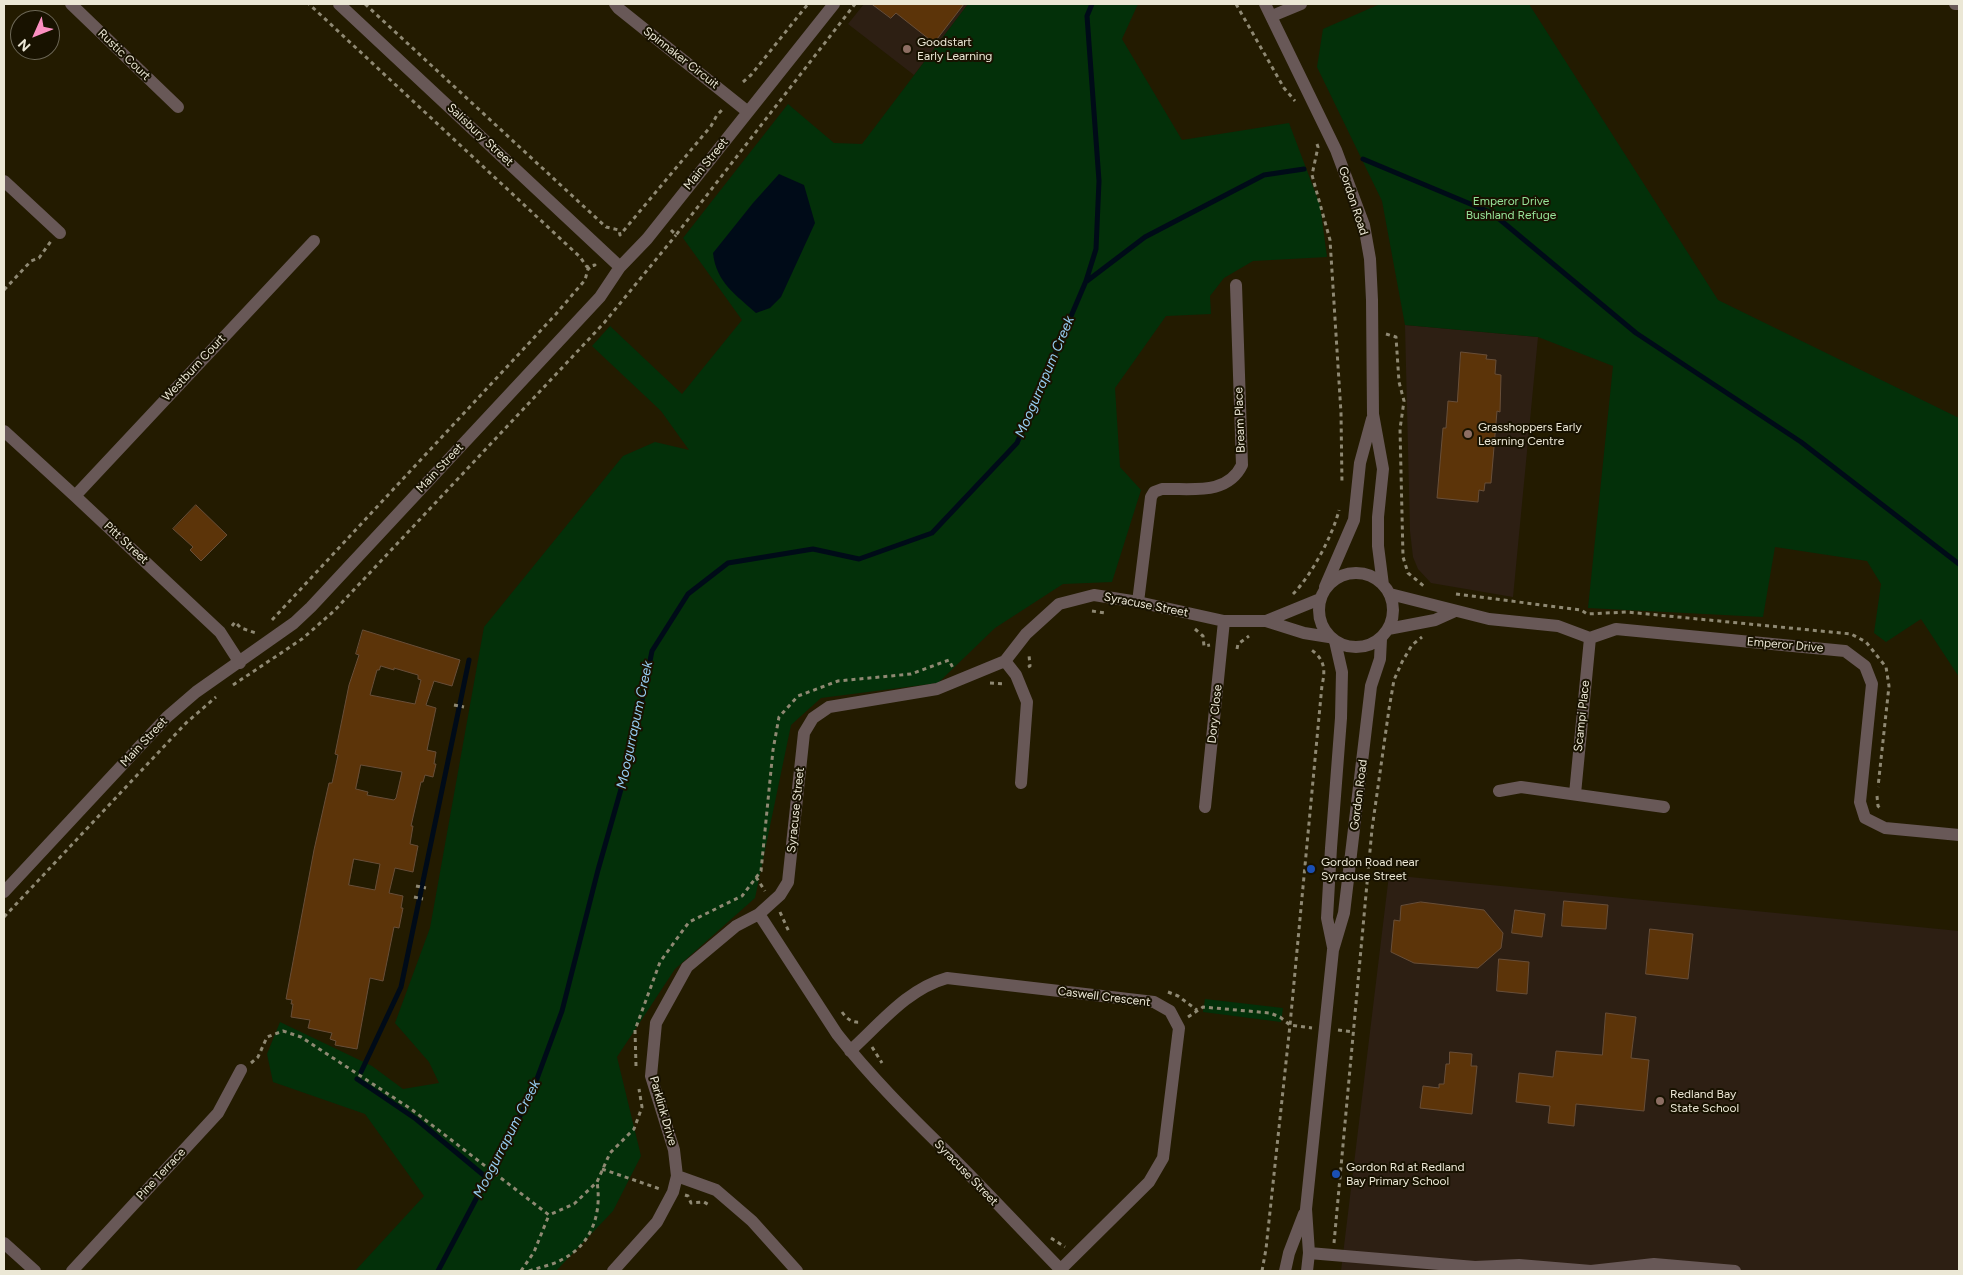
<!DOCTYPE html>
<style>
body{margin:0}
#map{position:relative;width:1963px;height:1275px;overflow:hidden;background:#231b00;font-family:Figtree,sans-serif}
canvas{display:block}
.frame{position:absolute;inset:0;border:5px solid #ebe7d5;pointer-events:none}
.north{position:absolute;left:10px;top:10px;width:50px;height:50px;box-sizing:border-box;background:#181200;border:1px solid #6c6755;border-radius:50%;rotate:226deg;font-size:14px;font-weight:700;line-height:20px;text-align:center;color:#ebe7d5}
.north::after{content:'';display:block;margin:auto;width:18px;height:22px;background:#fc8fc1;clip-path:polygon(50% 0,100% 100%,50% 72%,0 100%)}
</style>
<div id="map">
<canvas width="1963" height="1275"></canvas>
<div class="frame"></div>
<div class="north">N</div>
</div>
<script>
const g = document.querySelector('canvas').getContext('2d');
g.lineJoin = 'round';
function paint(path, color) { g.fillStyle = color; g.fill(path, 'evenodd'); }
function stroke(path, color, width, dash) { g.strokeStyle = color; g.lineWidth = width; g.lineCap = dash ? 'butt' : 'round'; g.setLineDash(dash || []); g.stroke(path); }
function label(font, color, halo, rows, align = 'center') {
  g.font = font + ' Figtree,sans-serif'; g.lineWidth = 4; g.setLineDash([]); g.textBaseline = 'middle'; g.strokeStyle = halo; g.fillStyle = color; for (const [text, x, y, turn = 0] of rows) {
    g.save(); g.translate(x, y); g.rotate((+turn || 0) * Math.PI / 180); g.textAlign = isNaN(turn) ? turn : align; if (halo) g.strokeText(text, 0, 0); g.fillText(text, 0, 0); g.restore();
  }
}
const education = new Path2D(`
 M 864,4 L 968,4 L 914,75 L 848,24 Z
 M 1405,325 L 1538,337 L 1513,597 L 1431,583 L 1418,569 L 1413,557 L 1410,531 Z
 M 1389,875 L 1959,931 L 1959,1271 L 1341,1271 Z`);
const green = new Path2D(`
 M 968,4 L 1138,4 L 1122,39 L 1182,140 L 1289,123 L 1320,205 L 1327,257 L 1253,261 L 1224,278 L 1210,296 L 1211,314 L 1166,316 L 1115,388 L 1120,467 L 1141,490 L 1112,582 L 1063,584 L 995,628 L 938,683 L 821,698 L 791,725 L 755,898 L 675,969 L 617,1057 L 641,1156 L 613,1211 L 556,1271 L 355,1271 L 424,1196 L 365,1114 L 273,1082 L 267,1054 L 280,1022 L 372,1066 L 403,1089 L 439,1083 L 429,1062 L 395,1023 L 430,928 L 484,627 L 623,456 L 655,442 L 689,450 L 661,411 L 592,346 L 610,326 L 682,394 L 742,320 L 683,238 L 788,104 L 834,143 L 862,144 Z
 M 1380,4 L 1529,4 L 1718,300 L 1959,418 L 1959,677 L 1921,619 L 1886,642 L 1874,633 L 1881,584 L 1867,561 L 1775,547 L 1763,617 L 1588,608 L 1613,366 L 1538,337 L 1405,325 L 1382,201 L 1317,67 L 1323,29 Z
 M 1205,999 L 1283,1008 L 1281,1022 L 1203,1012 Z`);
const water = new Path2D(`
 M 779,174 L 804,185 L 815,223 L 781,297 L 770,308 L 756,313 C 736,295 716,282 713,253 L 753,203 Z`);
const stream = new Path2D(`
 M 1363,159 L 1492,213 L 1636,333 L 1801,442 L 1959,564
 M 1087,281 L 1145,237 L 1264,175 L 1304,169
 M 361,1072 L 401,987 L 469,660
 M 357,1079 L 416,1119 L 487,1178
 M 438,1271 L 531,1095 L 562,1011 L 598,870 L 631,754 L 652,651 L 688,594 L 728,563 L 813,549 L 859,559 L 932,533 L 1017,443 L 1086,281 L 1096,249 L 1099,181 L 1087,16 L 1092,4`);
const building = new Path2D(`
 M 872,4 L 964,4 L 934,43 L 896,13 L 891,18 Z
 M 1461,352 L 1487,355 L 1486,359 L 1496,360 L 1495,374 L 1501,375 L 1500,412 L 1497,411 L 1491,483 L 1485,483 L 1484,491 L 1479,490 L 1478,502 L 1437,498 L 1443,428 L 1446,428 L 1448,401 L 1457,402 Z
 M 196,505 L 227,535 L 201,561 L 190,550 L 193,547 L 173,529 Z
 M 363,630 L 460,660 L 452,686 L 434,681 L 426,705 L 436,708 L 427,750 L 436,752 L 434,764 L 436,764 L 433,777 L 425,775 L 423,782 L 421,782 L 411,826 L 413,826 L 410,844 L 418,846 L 413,872 L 395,868 L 389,893 L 403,896 L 401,908 L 403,908 L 399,928 L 394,927 L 383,981 L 370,978 L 357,1049 L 335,1045 L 336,1041 L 330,1039 L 332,1033 L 308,1028 L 310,1020 L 291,1017 L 293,1004 L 291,1004 L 292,1000 L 286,999 L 314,850 L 329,783 L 332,783 L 338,755 L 335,754 L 349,685 L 359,655 L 356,654 ZM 381,666 L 394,670 L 394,668 L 418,675 L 418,679 L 421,680 L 415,704 L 370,695 L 377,670 L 379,670 ZM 361,765 L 402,772 L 396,798 L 394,800 L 367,795 L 368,792 L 356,789 ZM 354,859 L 380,864 L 375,890 L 349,885 Z
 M 1564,901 L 1608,905 L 1606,929 L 1562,926 Z
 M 1421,902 L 1484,910 L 1503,933 L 1501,948 L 1478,968 L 1414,963 L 1391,952 L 1394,920 L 1400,921 L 1401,906 Z
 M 1515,910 L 1545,914 L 1542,937 L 1512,933 Z
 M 1650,929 L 1693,934 L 1688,979 L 1646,974 Z
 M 1499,959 L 1529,962 L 1527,994 L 1497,991 Z
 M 1606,1013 L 1636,1017 L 1631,1058 L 1649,1060 L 1644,1111 L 1576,1104 L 1574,1126 L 1548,1123 L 1550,1106 L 1516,1102 L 1519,1073 L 1553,1077 L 1556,1051 L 1602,1055 Z
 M 1450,1052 L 1472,1054 L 1471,1066 L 1477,1066 L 1472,1114 L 1420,1108 L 1423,1086 L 1439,1088 L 1439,1084 L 1444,1084 L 1446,1064 L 1449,1064 Z`);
const path = new Path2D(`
 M 365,4 L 606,227 L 619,230 L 620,235 L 711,126 L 717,115 L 722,110
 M 1236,4 L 1284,88 L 1295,101
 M 743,82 L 751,75 L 808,4
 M 1317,144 L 1318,147 L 1312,175 L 1330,240 L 1341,413 L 1342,484
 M 671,230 L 676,235 L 855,4
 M 4,290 L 31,261 L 39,258 L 51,241
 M 1386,334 L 1396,337 L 1399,382 L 1404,401 L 1400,429 L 1403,557 L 1408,573 L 1425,587
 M 1293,594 C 1311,576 1333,535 1339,510
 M 1456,594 L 1581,610 L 1587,614 L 1627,612 L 1851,634 L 1866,642 L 1886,667 L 1889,686 L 1878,787
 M 1092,611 L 1105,613
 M 272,620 L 556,314 L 585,280 L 588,269 L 595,265 L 587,267 L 580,257 L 309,4
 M 232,626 L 235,622 L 241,628 L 256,633
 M 1195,629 L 1203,636 L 1204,646 L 1210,645
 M 1237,649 L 1238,644 L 1249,636
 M 1028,667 L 1030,666 L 1029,655
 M 990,683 L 1005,684
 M 233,685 L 302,639 L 334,611 L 604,323 L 676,235
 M 454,705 L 464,707
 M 1877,796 L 1878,806 L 1882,810
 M 756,877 L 765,891
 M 416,886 L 426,888
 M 414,897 L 423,899
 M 780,912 L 789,932
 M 4,917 L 186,723 L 216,697
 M 1168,992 L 1178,996 L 1197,1010
 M 842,1012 C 847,1019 852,1023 861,1022
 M 1188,1017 L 1203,1007 L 1270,1013 L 1280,1017 L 1290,1025 L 1312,1028
 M 1338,1030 L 1354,1032
 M 872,1047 L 882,1063
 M 251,1063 L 258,1057 L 267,1037 L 283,1031 L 301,1037 L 411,1109 L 549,1215 L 574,1204 L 597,1182 L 610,1153 L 634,1129 L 642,1107 L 639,1089
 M 636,1066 L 635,1030 L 660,962 L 689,922 L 742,896 L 761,871 L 773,750 L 779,717 L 798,696 L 838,681 L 911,674 L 949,660 L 953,668
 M 602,1169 L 660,1189
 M 685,1195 L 688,1196 L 691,1203 L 704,1202 L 711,1206
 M 1051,1238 L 1065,1247
 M 1334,1243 L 1372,829 L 1389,709 L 1394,680 L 1402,662 L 1412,645 L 1422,637
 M 521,1271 L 534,1252 L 549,1215
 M 529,1271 C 540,1267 553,1265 563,1259 C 592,1244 602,1213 597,1182
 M 1262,1271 L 1266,1249 L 1290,1025 L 1322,685 C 1326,669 1324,658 1310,649`);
const minor = new Path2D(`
 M 71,4 L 178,107
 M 339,4 L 620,267
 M 615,4 L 618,8 L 748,112
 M 1265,4 L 1336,150 L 1364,225 L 1370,259 L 1372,300 L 1373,414 L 1383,469 L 1378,517 L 1378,546 L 1383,585
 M 1955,4 L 1959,4
 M 1272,16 L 1301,4
 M 4,181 L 60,233
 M 4,431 L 75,496 L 220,632 L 240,663
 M 75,496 L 314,241
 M1319 610a37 37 0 1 1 74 0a37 37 0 1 1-74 0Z
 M 1325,587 L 1354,520 L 1360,463 L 1372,419
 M 1390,594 L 1489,619 L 1558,626 L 1590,638 L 1616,629 L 1845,651 L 1865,666 L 1872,684 L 1860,802 L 1865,818 L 1885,828 L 1959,835
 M 1138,602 L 1151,497 L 1154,492 L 1162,489 C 1191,488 1227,496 1242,465 L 1236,285
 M 1266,621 L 1304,633 L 1329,637
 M 1388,629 L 1435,620 L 1455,611
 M 1005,661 L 1016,675 L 1027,702 L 1021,783
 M 1499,791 L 1521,787 L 1664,807
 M 1575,794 L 1590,638
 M 1205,807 L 1224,621
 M 4,892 L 167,717 L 196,692 L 294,623 L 311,607 L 600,297 L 620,267 L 647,239 L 834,4
 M 1333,947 L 1327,918 L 1331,848 L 1341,718 L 1342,672 L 1335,641
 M 850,1051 C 880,1024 907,989 947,978 L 1154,1002 L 1170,1011 L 1179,1028 L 1163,1158 L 1149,1182 L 1060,1270
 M 677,1176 L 716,1190 L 752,1221 L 797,1271
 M 4,1243 L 35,1271
 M 1309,1253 L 1475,1267 L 1519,1265 L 1591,1271 L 1654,1264 L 1735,1271
 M 72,1271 L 218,1113 L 241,1070
 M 613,1271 L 657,1222 L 673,1192 L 677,1176 L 674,1150 L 651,1076 L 656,1023 L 687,967 L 736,926 L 759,914
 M 1062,1271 C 1023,1231 985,1190 946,1151 C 908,1114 870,1076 837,1034 L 759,914 L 780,895 L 788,882 L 804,733 L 813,718 L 829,707 L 937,689 L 1005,661 L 1026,634 L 1059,604 L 1094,595 L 1138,602 L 1224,621 L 1266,621 L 1320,599
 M 1285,1271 L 1289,1253 L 1304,1214
 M 1307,1271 L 1309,1253 L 1306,1209 L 1333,950 L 1344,913 L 1371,686 L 1380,659 L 1381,639`);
const markers = [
 [907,49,5,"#8d6e63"],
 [1468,434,5,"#8d6e63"],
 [1311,869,5,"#1a4fb4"],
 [1660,1101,5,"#8d6e63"],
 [1336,1174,5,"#1a4fb4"]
];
const poiNames = [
 ["Goodstart",917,42],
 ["Early Learning",917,56],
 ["Grasshoppers Early",1478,427],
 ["Learning Centre",1478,441],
 ["Gordon Road near",1321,862],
 ["Syracuse Street",1321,876],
 ["Redland Bay",1670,1094],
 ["State School",1670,1108],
 ["Gordon Rd at Redland",1346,1167],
 ["Bay Primary School",1346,1181]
];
const streetNames = [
 ["Rustic Court",124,55,44],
 ["Spinnaker Circuit",681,58,38],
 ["Salisbury Street",480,135,43],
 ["Main Street",706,164,-51],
 ["Gordon Road",1353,201,72],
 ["Westburn Court",194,368,-47],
 ["Bream Place",1240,420,-92],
 ["Main Street",440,468,-47],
 ["Pitt Street",126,543,43],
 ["Syracuse Street",1146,605,11],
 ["Emperor Drive",1785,645,5],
 ["Dory Close",1215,714,-84],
 ["Scampi Place",1582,716,-84],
 ["Main Street",144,742,-47],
 ["Gordon Road",1359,795,-83],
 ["Syracuse Street",796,810,-84],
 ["Caswell Crescent",1104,997,7],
 ["Parklink Drive",663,1111,74],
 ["Syracuse Street",966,1173,46],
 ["Pine Terrace",161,1174,-47]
];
const parkNames = [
 ["Emperor Drive",1511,201],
 ["Bushland Refuge",1511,215]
];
const waterNames = [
 ["Moogurrapum Creek",1045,377,-67],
 ["Moogurrapum Creek",635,725,-78],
 ["Moogurrapum Creek",507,1139,-63]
];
paint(education, '#2d1f13');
paint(green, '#033009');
paint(water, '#000b18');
stroke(stream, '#000b18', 5);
paint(building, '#5c3409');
stroke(building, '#684e38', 1);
stroke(path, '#8f8973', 3, [4, 4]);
stroke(minor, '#685857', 12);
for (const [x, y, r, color] of markers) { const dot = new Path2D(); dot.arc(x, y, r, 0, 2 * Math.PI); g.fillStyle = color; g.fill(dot); stroke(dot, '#181200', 2); }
label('12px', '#ebe7d5', '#181200', poiNames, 'left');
label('12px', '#ebe7d5', '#181200', streetNames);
label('12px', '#97e499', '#181200', parkNames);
label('italic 14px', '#96ccf1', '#181200', waterNames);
</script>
